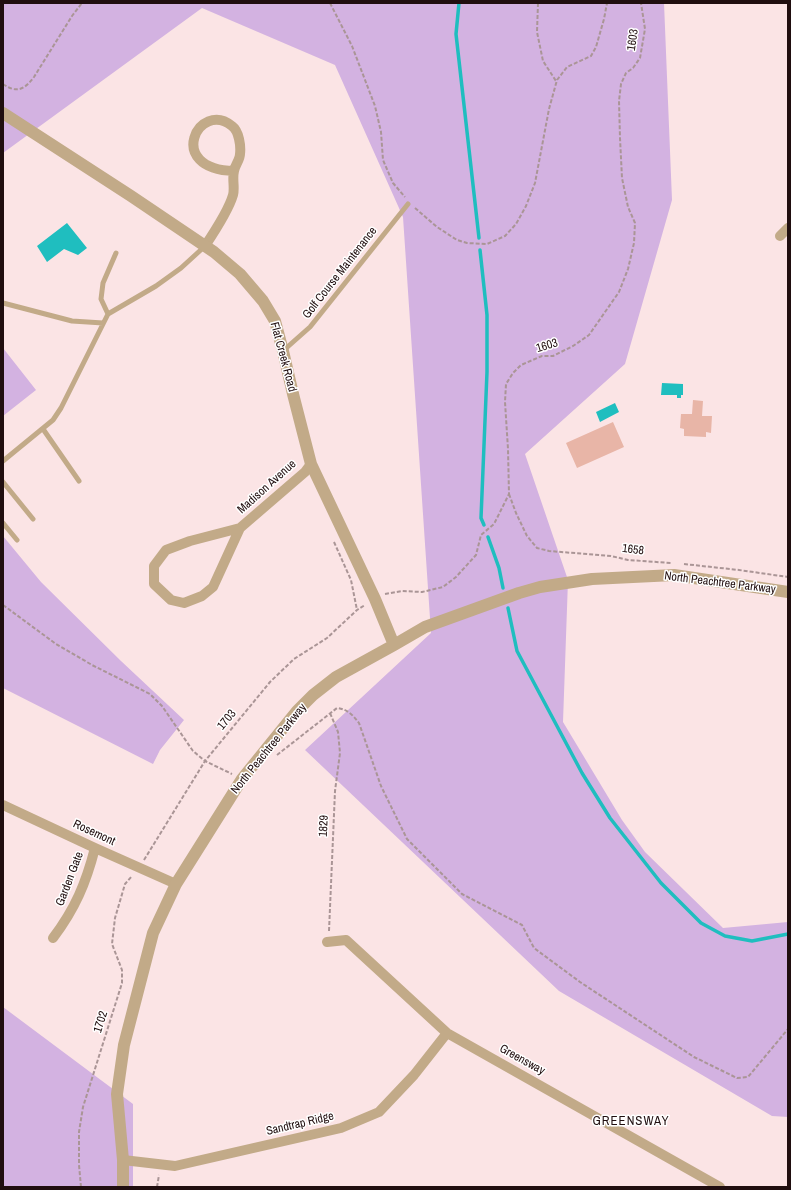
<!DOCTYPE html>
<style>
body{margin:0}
#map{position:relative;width:791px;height:1190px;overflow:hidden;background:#fbe4e5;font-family:"Archivo Narrow",sans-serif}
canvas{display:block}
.frame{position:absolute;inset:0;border:4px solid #200e0f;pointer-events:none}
</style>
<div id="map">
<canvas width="791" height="1190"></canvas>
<div class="frame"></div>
</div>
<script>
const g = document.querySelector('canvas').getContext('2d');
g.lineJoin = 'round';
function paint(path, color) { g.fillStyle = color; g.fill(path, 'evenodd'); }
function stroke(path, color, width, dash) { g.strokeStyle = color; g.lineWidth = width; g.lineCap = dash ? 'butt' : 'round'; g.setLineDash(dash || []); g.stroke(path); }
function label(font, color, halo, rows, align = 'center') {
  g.font = font + ' "Archivo Narrow",sans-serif'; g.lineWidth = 3; g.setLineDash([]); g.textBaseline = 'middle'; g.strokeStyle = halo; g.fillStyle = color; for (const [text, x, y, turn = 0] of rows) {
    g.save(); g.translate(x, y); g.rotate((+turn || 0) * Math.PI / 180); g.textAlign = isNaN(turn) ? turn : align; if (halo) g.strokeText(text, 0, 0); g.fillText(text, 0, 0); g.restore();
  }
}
const green = new Path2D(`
 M 3,3 L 664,3 L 672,200 L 625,364 L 525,454 L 568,580 L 563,722 L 622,820 L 645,852 L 723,928 L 788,922 L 788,1117 L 772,1116 L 559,991 L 305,750 L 431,633 L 403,217 L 335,65 L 202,8 L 3,153 Z
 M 3,348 L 36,390 L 3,416 Z
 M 3,536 L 41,582 L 121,661 L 184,720 L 160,750 L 153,764 L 3,688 Z
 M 3,1007 L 133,1104 L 133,1187 L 3,1187 Z`);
const water = new Path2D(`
 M 67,223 L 87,248 L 78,255 L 64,249 L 47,262 L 37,246 Z
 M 662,383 L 683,384 L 683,395 L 681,395 L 681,398 L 677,398 L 677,395 L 661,395 Z
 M 615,403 L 619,412 L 600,422 L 596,412 Z`);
const stream = new Path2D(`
 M 459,3 L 456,34 L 479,238
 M 480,250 L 487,315 L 487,372 L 481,518 L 484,525
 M 488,537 L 499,568 L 503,588
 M 508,608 L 517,651 L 582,773 L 610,818 L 661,883 L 701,923 L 725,936 L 752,941 L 788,934`);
const building = new Path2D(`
 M 693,400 L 703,401 L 702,416 L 712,416 L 711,433 L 706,432 L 706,437 L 684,436 L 684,429 L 680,428 L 681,414 L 692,414 Z
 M 613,422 L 624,447 L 577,468 L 566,443 Z`);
const path = new Path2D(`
 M 330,3 L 352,46 L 375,106 L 381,132 L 383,160 L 393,183 L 405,197
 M 538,3 L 537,32 L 543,61 L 556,81
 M 3,84 C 17,94 25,89 34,77 L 72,16 L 82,3
 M 415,208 L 437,227 L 457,240 L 467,243 L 487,244 L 505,236 L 516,224 L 526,206 L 535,183 L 549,109 L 557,80 L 567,67 L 591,56 L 596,47 L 604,19 L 607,3
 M 509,494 L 516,513 L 527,536 L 537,548 L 549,551 L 611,556 L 628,560 L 671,563
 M 334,542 L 351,580 L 357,610
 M 684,564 L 739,570 L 788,577
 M 385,594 L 402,591 L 422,592 L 443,587 L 456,577 L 476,555 L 481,535 L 494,524 L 509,494 L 508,449 L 505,402 L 506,384 L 513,373 L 521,365 L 542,356 L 553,356 L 573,346 L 589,335 L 619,292 L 628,269 L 634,243 L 635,223 L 628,207 L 622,178 L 620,138 L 619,101 L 621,84 L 626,73 L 633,68 L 640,58 L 645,29 L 641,3
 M 3,605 L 56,644 L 92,665 L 150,694 L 162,706 L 193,751 L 205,761 L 232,774
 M 277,755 L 337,708 C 347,709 353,715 359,723 L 381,786 L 407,839 L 462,894 L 522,925 L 534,948 L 580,982 L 694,1057 L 737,1078 L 748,1077 L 788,1029
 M 144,860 L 205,761 L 270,682 L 294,659 L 327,638 L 357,610 L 365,605
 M 329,931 L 335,791 L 340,753 L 338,732 L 330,713
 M 81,1187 L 79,1165 L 79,1132 L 83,1107 L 122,983 L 122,970 L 112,944 L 115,918 L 125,884 L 132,876
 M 157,1187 L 159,1175`);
const service = new Path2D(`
 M 3,303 L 72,321 L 103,323
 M 108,314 L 101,299 L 103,283 L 116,253
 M 284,350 L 310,327 L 408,204
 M 43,429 L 79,481
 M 3,461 L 53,420 L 61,408 L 108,314 L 156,286 L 181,268 L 204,247
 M 3,482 L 33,519
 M 3,523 L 17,540`);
const minor = new Path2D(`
 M 780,236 L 788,228
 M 205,246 C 213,234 229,209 233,195 C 235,188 232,179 234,171 C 235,165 240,160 240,154 C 241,146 239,131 232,126 C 199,99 164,169 234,171
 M 240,528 L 213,587 L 202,596 L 184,603 L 171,600 L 154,584 L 154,566 L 166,550 L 190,541 Z
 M 240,528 L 305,472 L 311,464
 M 3,805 L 95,848 L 176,884
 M 53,938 C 75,909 86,883 95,848
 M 327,942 L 346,940 L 447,1033 L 720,1187
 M 123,1160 L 175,1166 L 341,1128 L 379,1112 L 414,1075 L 447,1033`);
const tertiary = new Path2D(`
 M 3,113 L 131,196 L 214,252 L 240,274 L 263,301 L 275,321 L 283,351 L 293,394 L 311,464 L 375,599 L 394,645
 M 123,1187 L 123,1160 L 117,1094 L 124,1045 L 153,933 L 176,884 L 242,779 L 297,711 L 313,695 L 336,677 L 394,645 L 425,627 L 519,593 L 540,587 L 592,579 L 674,575 L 788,592`);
const streetNames = [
 ["1603",633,40,-82],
 ["Golf Course Maintenance",340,273,-52],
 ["1603",547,346,-17],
 ["Flat Creek Road",283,357,75],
 ["Madison Avenue",267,487,-42],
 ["1658",633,550,7],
 ["North Peachtree Parkway",720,583,7],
 ["1703",227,720,-51],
 ["North Peachtree Parkway",269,749,-51],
 ["1829",324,826,-87],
 ["Rosemont",94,833,25],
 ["Garden Gate",70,879,-69],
 ["1702",101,1022,-72],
 ["Greensway",522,1060,29],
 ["Sandtrap Ridge",300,1124,-13]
];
const neighbourhoodNames = [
 ["GREENSWAY",631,1122]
];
paint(green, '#d3b2e1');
paint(water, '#1fbebf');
stroke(stream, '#1fbebf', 3.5);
paint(building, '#e8b5a7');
stroke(path, '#aa9596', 2, [4, 2]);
stroke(service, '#c2aa88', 5);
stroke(minor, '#c2aa88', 10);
stroke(tertiary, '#c2aa88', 12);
label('12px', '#200e0f', '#fff', streetNames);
g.letterSpacing = '1px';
label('13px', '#200e0f', '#fff', neighbourhoodNames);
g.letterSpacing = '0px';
</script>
